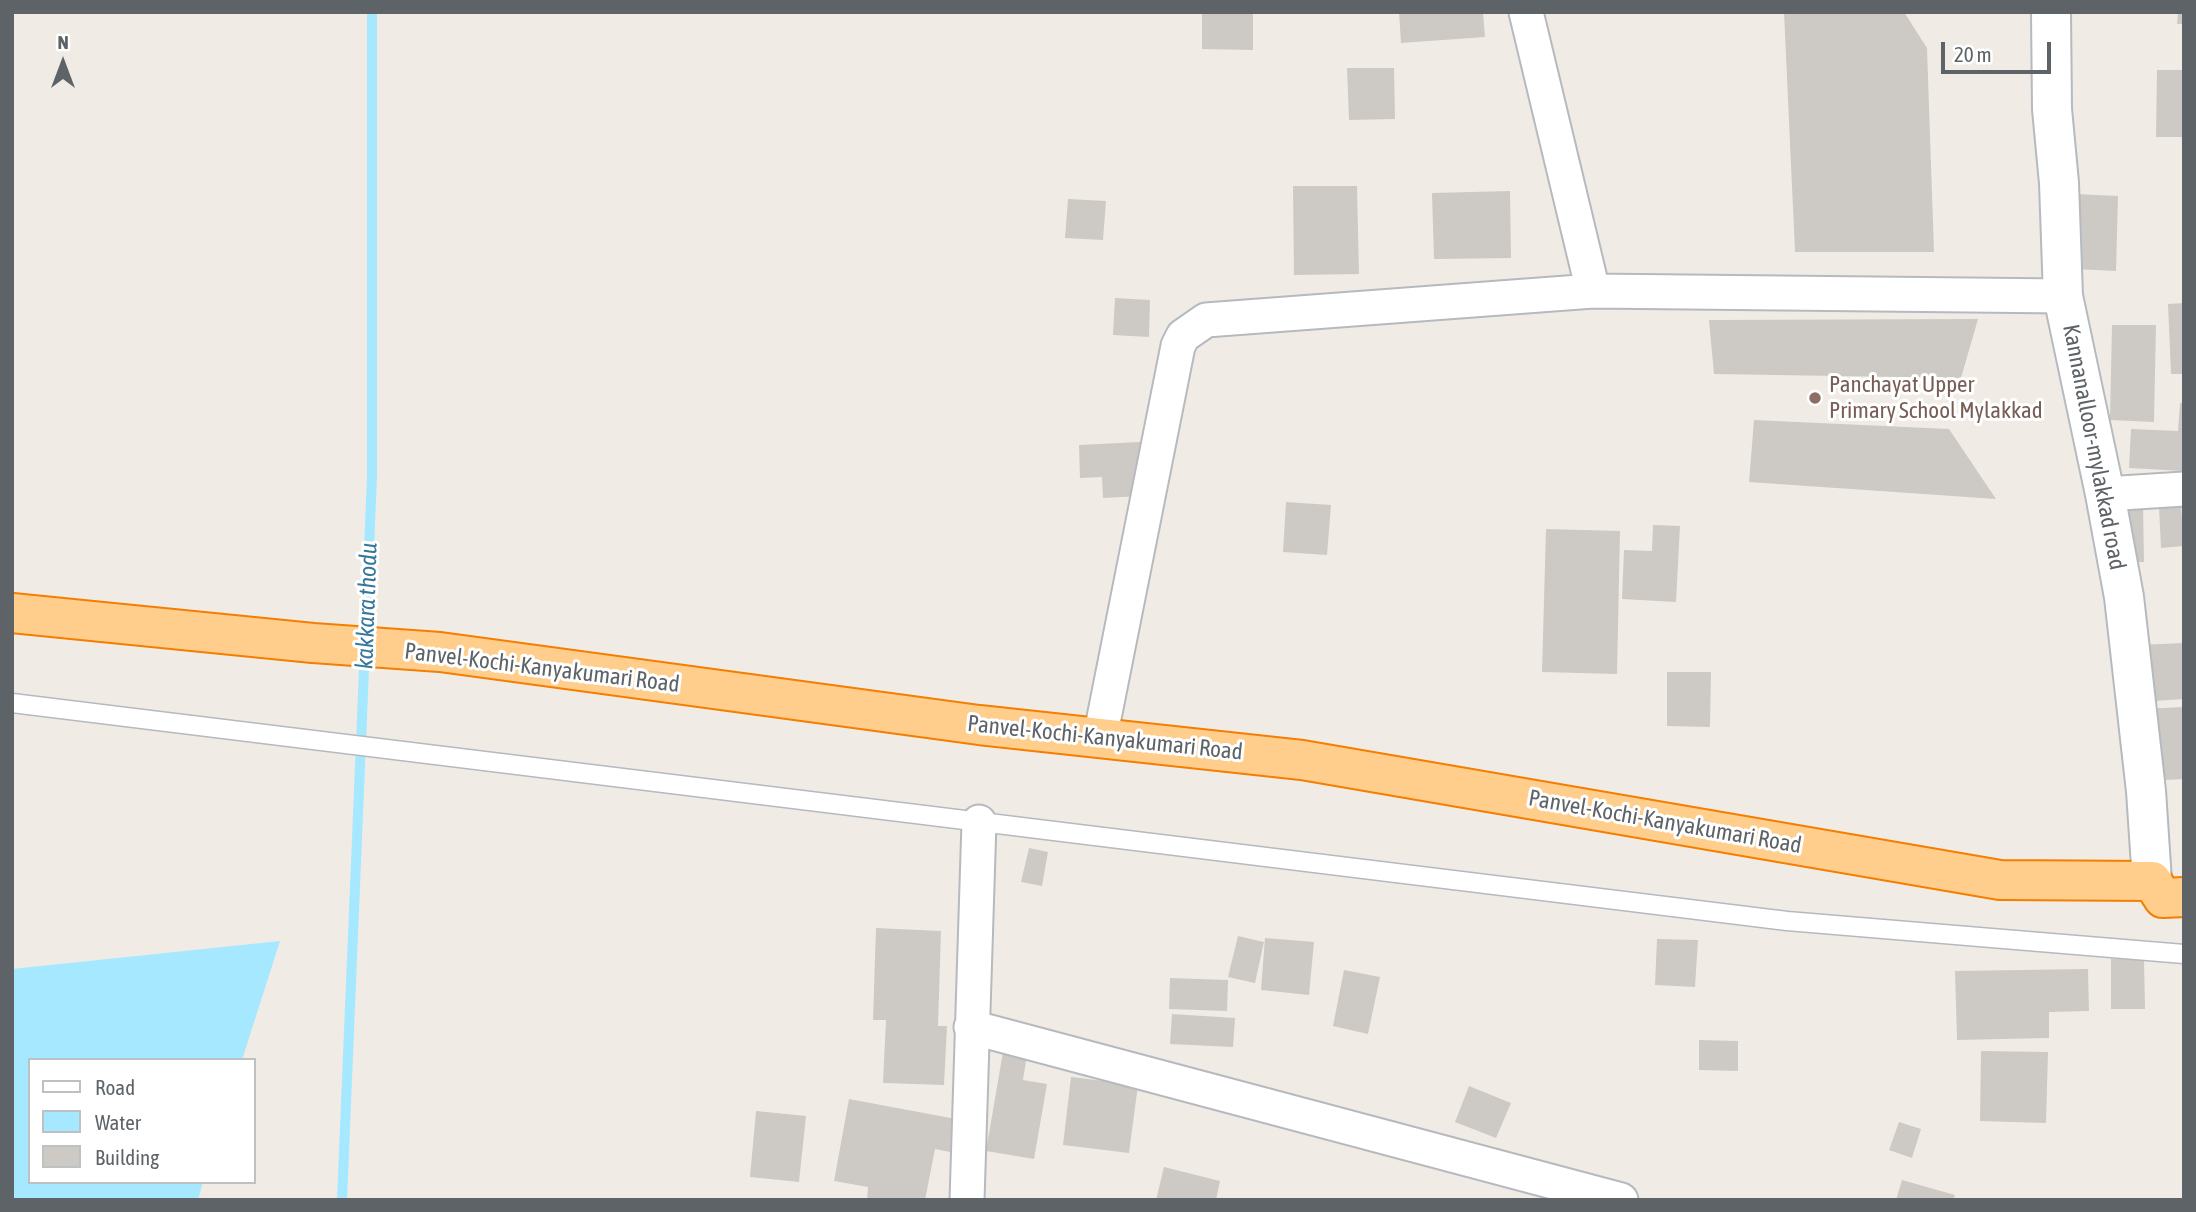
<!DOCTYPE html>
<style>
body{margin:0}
#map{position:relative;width:2196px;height:1212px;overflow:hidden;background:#f0ece5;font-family:"Asap Condensed",sans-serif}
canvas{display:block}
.frame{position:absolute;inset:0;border:14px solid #5d6367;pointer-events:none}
.legend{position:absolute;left:28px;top:1058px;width:228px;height:126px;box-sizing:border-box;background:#fff;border:2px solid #bec1c2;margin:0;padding:9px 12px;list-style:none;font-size:21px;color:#5d6367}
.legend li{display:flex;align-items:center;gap:14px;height:35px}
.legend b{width:35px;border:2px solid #bec1c2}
.north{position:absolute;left:28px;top:28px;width:70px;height:70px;-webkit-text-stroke:5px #fff;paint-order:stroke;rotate:0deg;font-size:19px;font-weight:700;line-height:28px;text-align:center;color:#5d6367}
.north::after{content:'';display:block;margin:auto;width:24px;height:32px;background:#5d6367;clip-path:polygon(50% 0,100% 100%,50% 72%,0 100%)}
.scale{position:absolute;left:1941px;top:42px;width:110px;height:32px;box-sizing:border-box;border:4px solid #5d6367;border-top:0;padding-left:9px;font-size:21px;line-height:24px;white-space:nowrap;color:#5d6367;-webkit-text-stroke:5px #fff;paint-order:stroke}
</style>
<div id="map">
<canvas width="2196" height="1212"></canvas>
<div class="frame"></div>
<ul class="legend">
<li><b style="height:9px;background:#fff"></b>Road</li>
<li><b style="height:19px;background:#a6e8ff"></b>Water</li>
<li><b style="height:19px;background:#cdc9c4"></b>Building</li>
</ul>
<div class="north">N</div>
<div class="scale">20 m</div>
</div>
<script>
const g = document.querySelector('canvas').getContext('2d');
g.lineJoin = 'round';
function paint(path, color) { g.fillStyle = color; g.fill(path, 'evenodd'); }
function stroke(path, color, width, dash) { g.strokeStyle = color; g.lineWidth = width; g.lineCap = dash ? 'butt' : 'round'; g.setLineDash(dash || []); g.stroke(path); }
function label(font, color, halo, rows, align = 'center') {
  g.font = font + ' "Asap Condensed",sans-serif'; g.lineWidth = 6; g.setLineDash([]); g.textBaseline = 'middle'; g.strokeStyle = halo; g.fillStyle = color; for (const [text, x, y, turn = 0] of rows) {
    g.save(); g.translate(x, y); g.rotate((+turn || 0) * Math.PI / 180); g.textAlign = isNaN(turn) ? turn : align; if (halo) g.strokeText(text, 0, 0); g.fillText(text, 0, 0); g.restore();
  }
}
const water = new Path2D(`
 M 280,941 L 242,1060 L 30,1060 L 30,1182 L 203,1182 L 198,1200 L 12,1200 L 12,969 Z`);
const stream = new Path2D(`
 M 342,1200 L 372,477 L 372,12`);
const building = new Path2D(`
 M 1399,12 L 1483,12 L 1485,37 L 1401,43 Z
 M 1784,12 L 1904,12 L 1927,48 L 1934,252 L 1795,252 Z
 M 2178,12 L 2184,12 L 2184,24 L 2177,24 Z
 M 1202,13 L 1253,14 L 1253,50 L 1202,49 Z
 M 1347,68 L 1394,68 L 1395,119 L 1349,120 Z
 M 2157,70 L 2184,70 L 2184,137 L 2156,137 Z
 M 1293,186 L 1357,186 L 1359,274 L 1294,275 Z
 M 1510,191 L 1511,258 L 1434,259 L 1432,193 Z
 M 2076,194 L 2118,196 L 2116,271 L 2074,269 Z
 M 1068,199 L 1106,201 L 1103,240 L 1065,238 Z
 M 1115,298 L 1150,300 L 1149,337 L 1113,335 Z
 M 2184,303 L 2184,374 L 2171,374 L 2168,304 Z
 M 1978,319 L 1961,378 L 1714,374 L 1709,320 Z
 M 2112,325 L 2156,325 L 2154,422 L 2110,420 Z
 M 2180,403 L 2184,403 L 2184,471 L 2129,468 L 2131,429 L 2178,431 Z
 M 1754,420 L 1949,429 L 1996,499 L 1749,482 Z
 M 1140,442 L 1142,496 L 1103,498 L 1102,477 L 1080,478 L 1079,445 Z
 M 1286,502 L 1331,505 L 1327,555 L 1283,552 Z
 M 2143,504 L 2144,562 L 2130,562 L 2128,505 Z
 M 2181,506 L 2184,546 L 2161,548 L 2159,507 Z
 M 1653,525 L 1680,526 L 1676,602 L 1622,599 L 1624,550 L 1652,551 Z
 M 1546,529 L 1620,531 L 1617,674 L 1542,672 Z
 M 2184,643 L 2184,699 L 2140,702 L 2138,645 Z
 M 1667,672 L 1711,672 L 1710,727 L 1667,726 Z
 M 2184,707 L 2184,779 L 2145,781 L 2141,709 Z
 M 1029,848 L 1048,852 L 1042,886 L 1021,882 Z
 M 876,928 L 941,931 L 938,1026 L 947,1026 L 944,1085 L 883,1083 L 886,1020 L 873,1020 Z
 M 1238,936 L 1264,942 L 1255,983 L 1228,977 Z
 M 1265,938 L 1314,942 L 1309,995 L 1261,990 Z
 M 1657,939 L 1698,940 L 1695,987 L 1655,985 Z
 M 2111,959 L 2144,959 L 2145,1009 L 2111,1009 Z
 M 2088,969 L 2089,1011 L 2049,1012 L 2049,1038 L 1957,1040 L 1955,971 Z
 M 1344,970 L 1380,977 L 1368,1034 L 1333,1026 Z
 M 1170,978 L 1228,980 L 1227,1011 L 1169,1009 Z
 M 1172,1014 L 1235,1018 L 1233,1047 L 1170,1044 Z
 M 1699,1040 L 1738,1041 L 1738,1071 L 1699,1070 Z
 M 1981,1051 L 2048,1052 L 2046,1123 L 1980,1121 Z
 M 1003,1052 L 1027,1055 L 1023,1080 L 1047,1084 L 1034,1159 L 986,1151 Z
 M 1071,1077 L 1138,1085 L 1129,1153 L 1063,1145 Z
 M 1469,1086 L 1511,1103 L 1496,1138 L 1455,1122 Z
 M 849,1099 L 956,1119 L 950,1152 L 935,1149 L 925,1200 L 867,1200 L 868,1187 L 834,1181 Z
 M 756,1111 L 806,1116 L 799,1182 L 750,1177 Z
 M 1899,1122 L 1921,1129 L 1912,1158 L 1889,1150 Z
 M 1164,1167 L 1220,1181 L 1216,1200 L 1156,1200 Z
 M 1902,1180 L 1955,1195 L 1953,1200 L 1896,1200 Z`);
const lane = new Path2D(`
 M 12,703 L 1787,921 L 2184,954`);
const street = new Path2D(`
 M 1526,12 L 1593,291
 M 2105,494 L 2184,489
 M 1100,738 L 1178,346 L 1183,336 L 1206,320 L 1593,291 L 2063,296
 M 971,1027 L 1621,1200
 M 967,1200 L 979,822`);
const secondary = new Path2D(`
 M 2051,12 L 2052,109 L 2059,183 L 2063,296 L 2105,494 L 2124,597 L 2146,791 L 2152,881`);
const highway = new Path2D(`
 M 12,613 L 313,643 L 440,652 L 979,725 L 1302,760 L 2000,880 L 2152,881 L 2163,898 L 2184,897`);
const markers = [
 [1815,398,7,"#8d6e63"]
];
const educationNames = [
 ["Panchayat Upper",1829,385],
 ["Primary School Mylakkad",1829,411]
];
const streetNames = [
 ["Kannanalloor-mylakkad road",2094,447,79],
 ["Panvel-Kochi-Kanyakumari Road",542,668,7],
 ["Panvel-Kochi-Kanyakumari Road",1105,738,6],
 ["Panvel-Kochi-Kanyakumari Road",1665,822,10]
];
const waterNames = [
 ["kakkara thodu",367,606,-88]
];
paint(water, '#a6e8ff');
stroke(stream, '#a6e8ff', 10);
paint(building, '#cdc9c4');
stroke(lane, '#b6b9bd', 21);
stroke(street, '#b6b9bd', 37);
stroke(secondary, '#b4babe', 42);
stroke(highway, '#f57e00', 42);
stroke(lane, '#fff', 18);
stroke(street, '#fff', 33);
stroke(secondary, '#fff', 38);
stroke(highway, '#ffce8d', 38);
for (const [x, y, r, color] of markers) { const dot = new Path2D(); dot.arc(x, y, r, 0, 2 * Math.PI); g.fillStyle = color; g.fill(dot); stroke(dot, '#fff', 2.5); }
label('23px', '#785e54', '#fff', educationNames, 'left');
label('23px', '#5d6367', '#fff', streetNames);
label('italic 24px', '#36789c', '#fff', waterNames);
</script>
